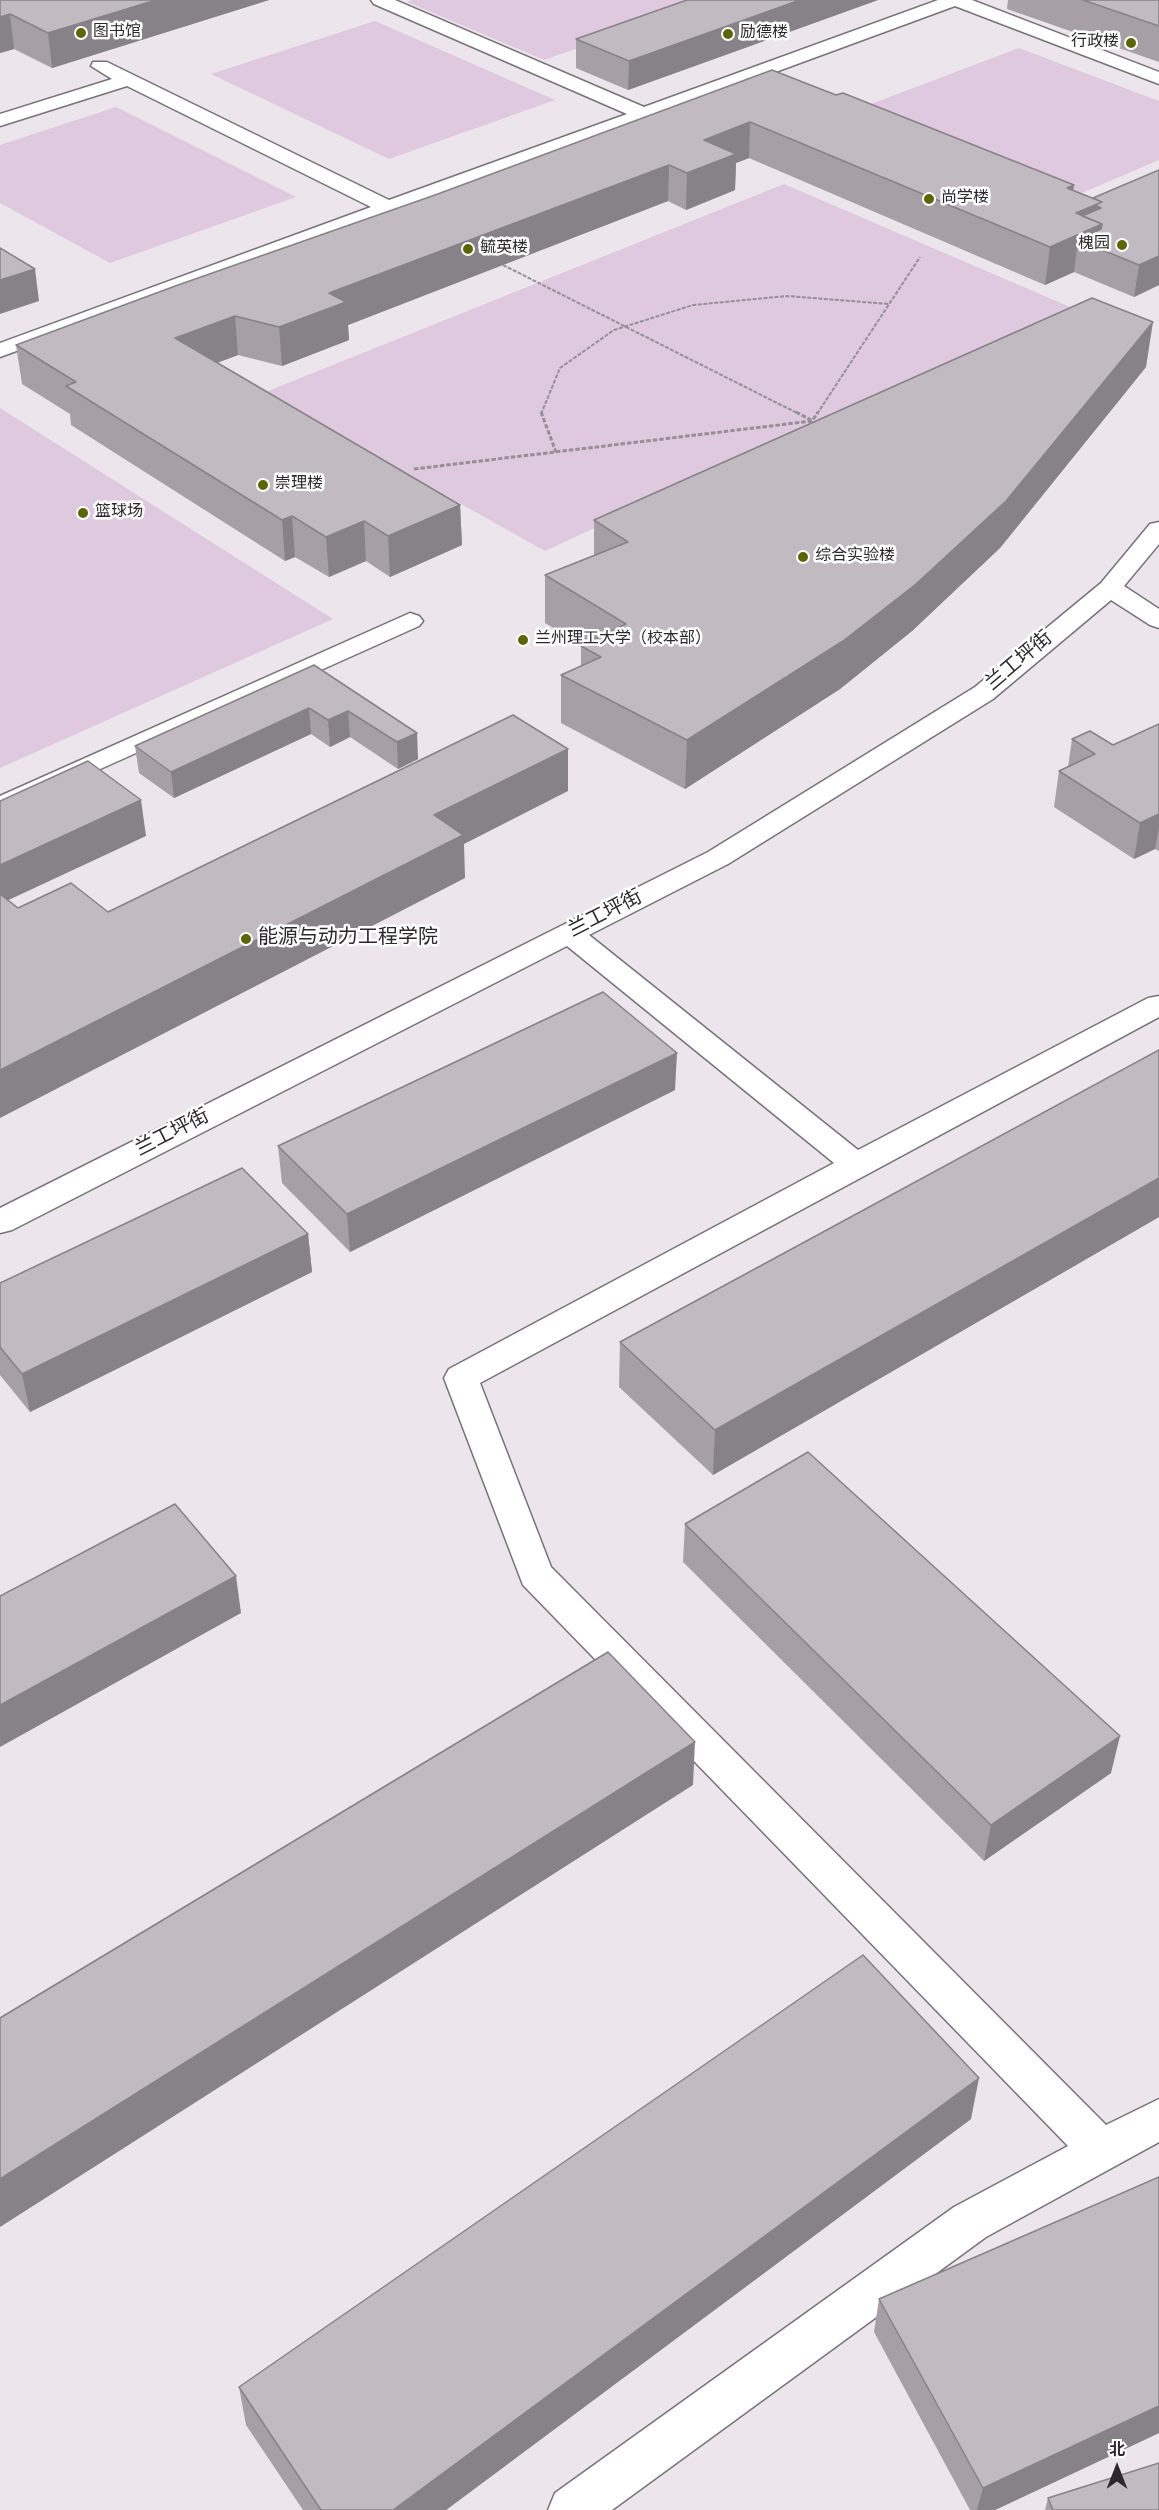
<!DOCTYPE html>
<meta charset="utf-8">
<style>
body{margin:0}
#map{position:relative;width:1159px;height:2510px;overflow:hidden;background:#ece5ec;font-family:Spectral,"Noto Sans SC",serif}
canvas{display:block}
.north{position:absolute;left:1087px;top:2438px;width:60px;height:60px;-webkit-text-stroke:4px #fff;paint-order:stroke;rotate:0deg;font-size:16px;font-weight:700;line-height:24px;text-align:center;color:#2b292b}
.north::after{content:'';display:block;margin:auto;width:21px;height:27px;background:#2b292b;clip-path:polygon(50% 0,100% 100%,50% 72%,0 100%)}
</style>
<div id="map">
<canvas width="1159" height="2510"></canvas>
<div class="north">北</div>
</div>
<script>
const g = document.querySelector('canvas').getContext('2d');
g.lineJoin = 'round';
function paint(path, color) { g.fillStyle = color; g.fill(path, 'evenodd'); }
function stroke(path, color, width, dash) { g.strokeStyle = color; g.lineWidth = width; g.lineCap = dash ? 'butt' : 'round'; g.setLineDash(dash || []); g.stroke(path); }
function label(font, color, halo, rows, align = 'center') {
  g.font = font + ' Spectral,"Noto Sans SC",serif'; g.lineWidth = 5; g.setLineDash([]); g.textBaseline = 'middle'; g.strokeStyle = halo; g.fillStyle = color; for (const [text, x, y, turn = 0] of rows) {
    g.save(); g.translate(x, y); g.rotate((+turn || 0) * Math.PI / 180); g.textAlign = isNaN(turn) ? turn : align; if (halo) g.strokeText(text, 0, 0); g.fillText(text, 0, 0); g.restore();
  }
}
const green = new Path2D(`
 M 412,0 L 715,0 L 544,60 L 407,2 Z
 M 375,21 L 555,100 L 389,159 L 211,74 Z
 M 1019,48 L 1159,101 L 1159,160 L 1077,195 L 863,107 Z
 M 116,107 L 296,197 L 110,263 L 0,203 L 0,145 Z
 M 784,184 L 1070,307 L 545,551 L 263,393 Z
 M 0,408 L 333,619 L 0,768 Z`);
const pathFar1 = new Path2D(`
 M 503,265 L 799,414
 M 541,414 L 560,368 L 614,330 L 693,305 L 787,296 L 889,304
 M 817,414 L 920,257`);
const path = new Path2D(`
 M 541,412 L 556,452
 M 796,412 L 811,420
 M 414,469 L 812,421 L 818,412`);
const minor = new Path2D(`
 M 371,0 L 395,0 L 644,107 L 938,0 L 972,0 L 1159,72 L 1159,84 L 955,6 L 0,357 L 0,343 L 371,207 L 127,86 L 0,126 L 0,114 L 112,79 L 91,66 L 93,62 L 107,62 L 389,200 L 627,114 L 374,4 Z
 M 1159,522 L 1159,544 L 1124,586 L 1159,609 L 1159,628 L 1150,625 L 1111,600 L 993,699 L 728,864 L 589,935 L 858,1150 L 1148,998 L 1159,996 L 1159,1017 L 480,1383 L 551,1567 L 1106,2125 L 1159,2099 L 1159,2142 L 986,2237 L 612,2510 L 548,2510 L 555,2493 L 954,2207 L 1068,2146 L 523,1585 L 444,1378 L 449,1369 L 834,1163 L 567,946 L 12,1230 L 0,1233 L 0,1208 L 708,852 L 975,687 L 1101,583 L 1150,524 Z
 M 410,613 L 419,616 L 423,621 L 419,626 L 0,814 L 0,796 Z`);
const wall = new Path2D(`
 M 0,0 L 269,0 L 52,68 L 14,49 L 0,53 Z
 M 687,0 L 878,0 L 628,90 L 576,68 L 576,39 Z
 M 1008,0 L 1159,0 L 1159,62 L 1007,9 Z
 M 772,70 L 1093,198 L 1159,170 L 1159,285 L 1134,297 L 1074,272 L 1045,285 L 749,158 L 736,163 L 735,190 L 686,210 L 668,201 L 348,325 L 349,340 L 282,366 L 238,355 L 217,363 L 460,505 L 462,545 L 390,577 L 366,561 L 329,577 L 295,557 L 285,561 L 71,425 L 70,414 L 22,384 L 16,345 L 435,195 Z
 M 1146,367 L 1000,548 L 912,631 L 840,689 L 685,789 L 561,723 L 561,675 L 581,666 L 581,646 L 582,645 L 545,623 L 545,575 L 594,556 L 594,520 Z
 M 314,665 L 418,759 L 398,769 L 350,737 L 330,747 L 311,734 L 174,798 L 139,773 L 135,746 Z
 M 1159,724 L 1159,851 L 1155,849 L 1134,859 L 1054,807 L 1059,771 L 1068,767 L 1072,739 L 1113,745 Z
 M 1159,1050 L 1159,1217 L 713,1475 L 619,1387 L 620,1342 Z
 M 675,1090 L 350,1252 L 282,1183 L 278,1146 Z
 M 308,1234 L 312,1272 L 30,1412 L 0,1375 L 0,1283 Z
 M 685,1524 L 1111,1773 L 984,1861 L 683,1562 Z
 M 971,2119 L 446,2510 L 303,2510 L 246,2425 L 239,2387 Z
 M 1159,2177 L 1159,2433 L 995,2510 L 970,2510 L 874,2332 L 879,2299 Z
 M 1048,2498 L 1159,2510 L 1045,2510 Z`);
const shadedWall = new Path2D(`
 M 156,0 L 269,0 L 52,68 L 48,33 Z
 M 800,0 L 878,0 L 628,90 L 629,61 Z
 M 10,14 L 14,49 L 0,53 L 0,17 Z
 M 750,122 L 749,158 L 736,163 L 735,190 L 686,210 L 687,173 L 704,140 Z
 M 669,165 L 668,201 L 348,325 L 349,340 L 282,366 L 279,327 L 329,293 Z
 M 1074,185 L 1069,222 L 1067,188 Z
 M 1102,202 L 1102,224 L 1099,248 L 1078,240 L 1074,272 L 1045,285 L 1050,247 L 1076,213 Z
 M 1159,256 L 1159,285 L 1134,297 L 1139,265 Z
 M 35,269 L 39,301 L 0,314 L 0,280 Z
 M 235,316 L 238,355 L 179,377 L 175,338 Z
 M 1153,322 L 1146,367 L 1000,548 L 912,631 L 840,689 L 685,789 L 687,740 Z
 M 460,505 L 462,545 L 390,577 L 388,536 Z
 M 292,516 L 295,557 L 285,561 L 282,520 Z
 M 364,521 L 366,561 L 329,577 L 326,537 Z
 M 309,708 L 311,734 L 174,798 L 171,772 Z
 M 348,711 L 350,737 L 330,747 L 328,720 Z
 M 417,733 L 418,759 L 398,769 L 397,742 Z
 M 568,749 L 568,791 L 464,844 L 465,878 L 0,1118 L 0,1070 L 434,815 Z
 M 141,800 L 146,836 L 0,904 L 0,865 Z
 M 1159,814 L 1159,827 L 1155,849 L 1134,859 L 1140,823 Z
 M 677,1053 L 675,1090 L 350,1252 L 347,1214 Z
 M 1159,1178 L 1159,1217 L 713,1475 L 715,1430 Z
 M 308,1234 L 312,1272 L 30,1412 L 22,1374 Z
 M 236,1576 L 241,1613 L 0,1747 L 0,1705 Z
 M 1120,1736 L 1111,1773 L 984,1861 L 991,1825 Z
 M 695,1742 L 693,1785 L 0,2227 L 0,2179 Z
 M 979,2078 L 971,2119 L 446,2510 L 393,2510 Z
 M 1159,2406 L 1159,2433 L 995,2510 L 977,2510 L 983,2488 Z`);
const building = new Path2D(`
 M 0,0 L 156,0 L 48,33 L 10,14 L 0,17 Z
 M 687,0 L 800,0 L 629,61 L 576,39 Z
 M 1083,0 L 1159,0 L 1159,26 Z
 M 772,70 L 836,95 L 843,93 L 1074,185 L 1067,188 L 1102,202 L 1076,213 L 1102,224 L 1050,247 L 750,122 L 704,140 L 736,154 L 687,173 L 669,165 L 329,293 L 346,302 L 279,327 L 235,316 L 175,338 L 460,505 L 388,536 L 364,521 L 326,537 L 292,516 L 282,520 L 66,386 L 76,382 L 16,345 L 178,285 L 435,195 Z
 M 1159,170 L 1159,256 L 1139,265 L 1078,240 L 1101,229 L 1102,224 L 1082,216 L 1101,208 L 1095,205 L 1102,202 L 1093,198 Z
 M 0,248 L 35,269 L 0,280 Z
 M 1092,298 L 1153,322 L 1006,501 L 916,584 L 843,641 L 687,740 L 561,675 L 601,657 L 581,646 L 626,624 L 545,575 L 628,542 L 594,520 Z
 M 314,665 L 417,733 L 397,742 L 348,711 L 328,720 L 309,708 L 171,772 L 135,746 Z
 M 513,715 L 568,749 L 434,815 L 463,835 L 0,1070 L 0,894 L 18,908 L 71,883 L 108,912 Z
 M 1159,724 L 1159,814 L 1140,823 L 1059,771 L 1095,754 L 1072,739 L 1090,731 L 1113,745 Z
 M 88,761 L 141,800 L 0,865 L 0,801 Z
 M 603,992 L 677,1053 L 347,1214 L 278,1146 Z
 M 1159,1050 L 1159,1178 L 715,1430 L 620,1342 Z
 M 242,1168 L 308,1234 L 22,1374 L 0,1347 L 0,1283 Z
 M 808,1452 L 1120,1736 L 991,1825 L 685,1524 Z
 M 175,1504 L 236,1576 L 0,1705 L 0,1596 Z
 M 608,1652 L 695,1742 L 0,2179 L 0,2018 Z
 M 863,1955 L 979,2078 L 393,2510 L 321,2510 L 239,2387 Z
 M 1159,2177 L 1159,2406 L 983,2488 L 879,2299 Z
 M 1159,2463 L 1159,2510 L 1053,2510 L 1048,2498 Z`);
const markers = [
 [81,33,6,"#5c6607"],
 [728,34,6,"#5c6607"],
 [1131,43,6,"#5c6607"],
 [929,199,6,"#5c6607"],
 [1122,245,6,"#5c6607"],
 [468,249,6,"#5c6607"],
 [263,485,6,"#5c6607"],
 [83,513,6,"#5c6607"],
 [803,557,6,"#5c6607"],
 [523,640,6,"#5c6607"],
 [246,939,6,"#5c6607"]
];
const farPoinames = [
 ["图书馆",93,33],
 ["励德楼",740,34],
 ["行政楼",1119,43,"right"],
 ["尚学楼",941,199],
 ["槐园",1110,245,"right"],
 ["毓英楼",480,249],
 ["崇理楼",275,485],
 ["篮球场",95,513],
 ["综合实验楼",815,557],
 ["兰州理工大学（校本部）",535,640]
];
const streetNames = [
 ["兰工坪街",1020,662,-40],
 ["兰工坪街",606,915,-27],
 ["兰工坪街",173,1134,-27]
];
const poiNames = [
 ["能源与动力工程学院",258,939]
];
paint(green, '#dfc9df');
stroke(minor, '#787278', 3);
stroke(pathFar1, '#959095', 2, [4, 1.5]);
stroke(path, '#959095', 3, [4.5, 2]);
paint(minor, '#fff');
paint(wall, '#a6a0a6');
paint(shadedWall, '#878287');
paint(building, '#c1bac1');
stroke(building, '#878287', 1.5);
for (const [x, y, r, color] of markers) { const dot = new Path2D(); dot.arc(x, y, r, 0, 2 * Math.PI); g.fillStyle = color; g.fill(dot); stroke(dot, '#fff', 2); }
label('16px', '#2b292b', '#fff', farPoinames, 'left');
label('20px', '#2b292b', '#fff', streetNames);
label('20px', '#2b292b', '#fff', poiNames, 'left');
</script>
